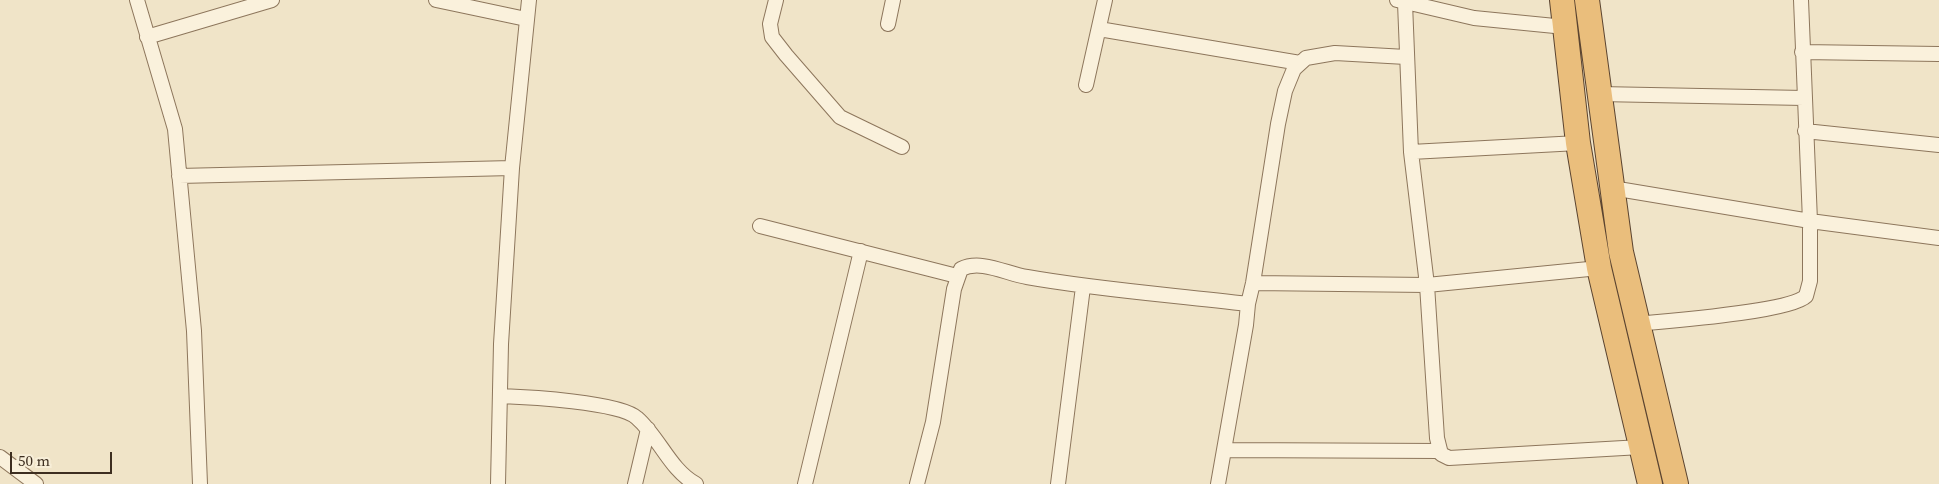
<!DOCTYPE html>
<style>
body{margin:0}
#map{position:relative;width:1939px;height:484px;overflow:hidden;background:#f0e4c8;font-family:"Source Serif 4",serif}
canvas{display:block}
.scale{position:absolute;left:10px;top:452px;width:102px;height:22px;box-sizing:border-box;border:2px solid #3d2e20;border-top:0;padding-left:6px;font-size:15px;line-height:18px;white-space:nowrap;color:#3d2e20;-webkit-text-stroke:4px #f7eed8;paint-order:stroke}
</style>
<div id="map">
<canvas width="1939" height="484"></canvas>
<div class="scale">50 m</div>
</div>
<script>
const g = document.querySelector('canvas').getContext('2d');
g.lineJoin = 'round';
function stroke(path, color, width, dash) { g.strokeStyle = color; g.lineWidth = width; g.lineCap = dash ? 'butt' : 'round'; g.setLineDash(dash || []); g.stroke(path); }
const minor = new Path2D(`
 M 137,0 L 175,129 L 194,331 L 200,484
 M 436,0 L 526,19
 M 776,0 L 770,24 L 772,37 L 786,55 L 840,117 L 902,147
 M 1397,0 L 1474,18 L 1565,27
 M 1405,3 L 1411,152 L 1427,285 L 1437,438 L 1441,454 L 1449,458 L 1641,447
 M 888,24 L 893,0
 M 1099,29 L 1300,63
 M 147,37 L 272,0
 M 1802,52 L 1939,54
 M 1086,85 L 1105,0
 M 1599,94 L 1804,98
 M 1805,131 L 1939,145
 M 1411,152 L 1578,143
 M 179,176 L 512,168
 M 1612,188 L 1810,221 L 1939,238
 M 760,226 L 957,276
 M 1253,283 L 1427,285 L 1599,268
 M 1637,324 C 1667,321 1790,312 1806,296 L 1810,281 L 1810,221 L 1801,0
 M 501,396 C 527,397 620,402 637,418 C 659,437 670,470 696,484
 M 1224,450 L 1440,451
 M 0,457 L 36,484
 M 498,484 L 501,344 L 512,168 L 529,0
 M 635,484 L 648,429
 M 805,484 L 861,251
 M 917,484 L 933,422 L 954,289 L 961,269 C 981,259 1007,274 1027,277 C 1100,290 1174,295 1248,304
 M 1058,484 L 1083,287
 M 1218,484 L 1246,325 L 1248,304 L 1253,283 L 1278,124 L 1285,91 L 1294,69 L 1306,58 L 1335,53 L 1406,57`);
const trunk = new Path2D(`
 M 1562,0 L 1578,143 L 1599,268 L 1650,484
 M 1587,0 L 1621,252 L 1676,484`);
stroke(minor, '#8d765c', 16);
stroke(trunk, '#5b4430', 26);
stroke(minor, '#faf1dc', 14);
stroke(trunk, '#eabe7c', 24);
</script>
